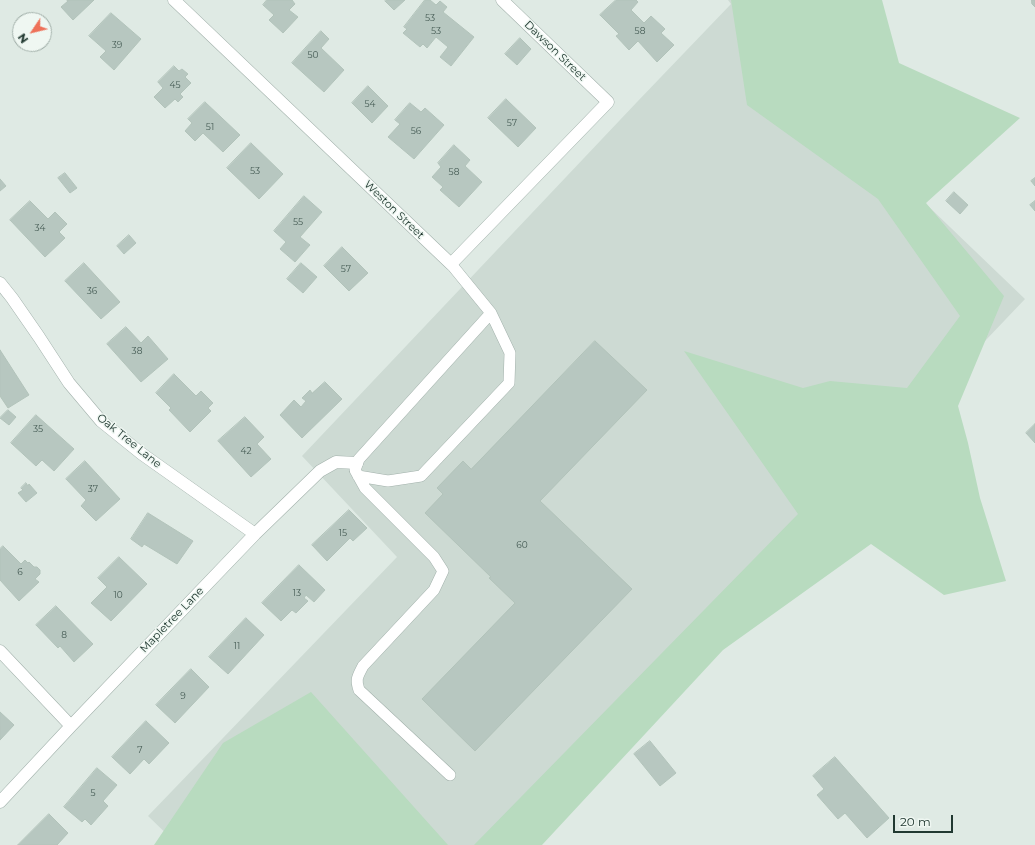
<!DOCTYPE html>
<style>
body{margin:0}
#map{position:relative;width:1035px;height:845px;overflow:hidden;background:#dfeae4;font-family:Montserrat,sans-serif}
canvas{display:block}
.north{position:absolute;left:12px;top:12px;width:40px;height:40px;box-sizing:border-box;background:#eff7f2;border:1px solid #9daba5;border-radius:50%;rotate:235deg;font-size:11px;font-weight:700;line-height:16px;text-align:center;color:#213931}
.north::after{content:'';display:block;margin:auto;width:14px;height:18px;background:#ee7159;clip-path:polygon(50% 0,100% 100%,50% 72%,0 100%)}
.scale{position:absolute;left:893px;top:815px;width:60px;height:18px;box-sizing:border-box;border:2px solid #213931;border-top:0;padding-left:5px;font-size:12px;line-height:14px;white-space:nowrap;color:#213931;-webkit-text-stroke:3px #eff7f2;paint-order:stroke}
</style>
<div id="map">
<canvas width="1035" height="845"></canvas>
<div class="north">N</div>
<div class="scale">20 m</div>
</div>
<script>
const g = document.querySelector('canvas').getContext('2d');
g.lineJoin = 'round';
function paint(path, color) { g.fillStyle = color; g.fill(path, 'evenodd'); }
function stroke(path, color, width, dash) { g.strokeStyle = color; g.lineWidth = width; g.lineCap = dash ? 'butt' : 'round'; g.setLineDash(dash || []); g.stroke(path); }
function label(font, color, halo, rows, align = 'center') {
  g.font = font + ' Montserrat,sans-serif'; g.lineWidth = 3; g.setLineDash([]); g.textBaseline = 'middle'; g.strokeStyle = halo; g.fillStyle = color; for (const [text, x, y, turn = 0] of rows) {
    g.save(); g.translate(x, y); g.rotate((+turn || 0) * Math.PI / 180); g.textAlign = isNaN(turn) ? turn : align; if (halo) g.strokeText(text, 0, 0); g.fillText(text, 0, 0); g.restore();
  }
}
const built = new Path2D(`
 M 728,0 L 837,0 L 926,204 L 1025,299 L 505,845 L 178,845 L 148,816 L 397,557 L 302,456 L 637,102 L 731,4 Z`);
const green = new Path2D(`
 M 731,0 L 882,0 L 899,63 L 1020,118 L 926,203 L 1004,296 L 958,406 L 968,443 L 980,498 L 1006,581 L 944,595 L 871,544 L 723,650 L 542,845 L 474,845 L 798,514 L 684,351 L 803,388 L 830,381 L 907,388 L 960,316 L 878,199 L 747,105 Z
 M 311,692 L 448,845 L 154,845 L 223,743 Z`);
const building = new Path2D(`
 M 67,0 L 94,0 L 73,20 L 61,7 L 68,1 Z
 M 267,0 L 292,0 L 295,4 L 289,10 L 298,17 L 283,33 L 269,20 L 274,15 L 263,5 Z
 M 386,0 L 405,0 L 394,10 L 385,1 Z
 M 425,0 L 430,0 L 436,5 L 440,1 L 447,7 L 443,12 L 474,37 L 451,66 L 440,57 L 448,47 L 436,37 L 427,48 L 423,44 L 420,47 L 403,33 L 407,29 L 404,27 Z
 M 616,0 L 636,0 L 638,2 L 631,10 L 644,23 L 651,16 L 665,29 L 661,33 L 674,45 L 657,62 L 638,41 L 629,50 L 616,36 L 619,34 L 600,15 Z
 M 1032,0 L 1035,0 L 1035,7 L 1032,4 Z
 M 111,13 L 141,39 L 114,70 L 100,57 L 106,51 L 89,36 Z
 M 321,31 L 329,39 L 321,48 L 344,70 L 324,92 L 292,63 Z
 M 520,38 L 531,49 L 517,65 L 505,54 Z
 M 174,66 L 179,71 L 182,69 L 188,74 L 185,77 L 191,83 L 180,94 L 183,97 L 178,102 L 175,99 L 165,108 L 154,97 L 163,88 L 158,82 Z
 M 368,86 L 388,106 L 372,123 L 352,103 Z
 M 506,99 L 536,128 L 518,147 L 488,118 Z
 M 205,102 L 240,135 L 223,152 L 203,133 L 195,141 L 185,131 L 192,123 L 188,119 Z
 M 410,103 L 421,112 L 425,108 L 444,125 L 414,159 L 388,137 L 400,124 L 395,120 Z
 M 251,143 L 283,174 L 259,199 L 227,168 Z
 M 454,145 L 470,160 L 465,166 L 482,182 L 459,207 L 440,190 L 443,187 L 432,177 L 441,167 L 438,163 Z
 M 65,173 L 77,188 L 70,193 L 58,178 Z
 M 1035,178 L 1035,186 L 1031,181 Z
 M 0,179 L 6,186 L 0,191 Z
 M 954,192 L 968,205 L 960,214 L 946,201 Z
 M 304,196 L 322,212 L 300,237 L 310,245 L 295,262 L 280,249 L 286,242 L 274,231 Z
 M 30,201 L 48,219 L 55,212 L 67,224 L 59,232 L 65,238 L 45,257 L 10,220 Z
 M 1035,201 L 1035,211 L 1030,205 Z
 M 129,235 L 136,243 L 124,254 L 117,246 Z
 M 342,247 L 368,273 L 349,291 L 324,266 Z
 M 84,263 L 120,302 L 101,319 L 65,281 Z
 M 301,263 L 317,277 L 303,293 L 287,279 Z
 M 126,327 L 141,343 L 148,336 L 168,359 L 141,382 L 107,344 Z
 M 595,341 L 647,390 L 540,501 L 632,589 L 475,751 L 422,699 L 515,603 L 489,578 L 491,577 L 425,513 L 443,494 L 437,488 L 463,461 L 471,469 Z
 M 0,350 L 29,395 L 8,408 L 0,396 Z
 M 174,374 L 196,396 L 201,391 L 213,403 L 208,408 L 211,411 L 190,432 L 169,410 L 171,408 L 156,393 Z
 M 325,382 L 342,399 L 302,438 L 280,415 L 294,400 L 301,407 L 306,401 L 302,398 L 310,390 L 312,393 Z
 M 8,410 L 16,417 L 9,425 L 0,418 Z
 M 36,415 L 74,449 L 54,471 L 42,460 L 36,466 L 11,443 Z
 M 245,417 L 264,437 L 257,444 L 271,459 L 251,477 L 218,441 Z
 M 1035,424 L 1035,443 L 1026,433 Z
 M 85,461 L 120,499 L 96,521 L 81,506 L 86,500 L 66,479 Z
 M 26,483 L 28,486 L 29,484 L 37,493 L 26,502 L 18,493 L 23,490 L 21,488 Z
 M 349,510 L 367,528 L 353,541 L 350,538 L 327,561 L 312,545 Z
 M 148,513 L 193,541 L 177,564 L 144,544 L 142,547 L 131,539 Z
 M 3,546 L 21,564 L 25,560 L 28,563 L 29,562 L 34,567 L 37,567 L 40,570 L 40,574 L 35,579 L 39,582 L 19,601 L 0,580 L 0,549 Z
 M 119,557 L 147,584 L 111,621 L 91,603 L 107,587 L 98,578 Z
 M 299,565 L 325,590 L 314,602 L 306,595 L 304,598 L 308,601 L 296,613 L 292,610 L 281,621 L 262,603 Z
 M 56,606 L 93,644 L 74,662 L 60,646 L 58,648 L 36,625 Z
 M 246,618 L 264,635 L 228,674 L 209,657 Z
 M 191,669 L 209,687 L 175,723 L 156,705 Z
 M 0,712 L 14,725 L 0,740 Z
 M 146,721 L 169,743 L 149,764 L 144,759 L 130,774 L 112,757 Z
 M 650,741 L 676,773 L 660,786 L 634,754 Z
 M 835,757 L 889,818 L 867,838 L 845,813 L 838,819 L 817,795 L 824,789 L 813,776 Z
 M 97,768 L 117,785 L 103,801 L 108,806 L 91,825 L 85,819 L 82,822 L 64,807 Z
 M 49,814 L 68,833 L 57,845 L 18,845 Z`);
const lane = new Path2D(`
 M 358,476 L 388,481 L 421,476 L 509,383 L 510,353 L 491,313 L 451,264
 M 450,775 L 359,690 C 355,679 358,676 363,666 L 434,590 L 443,571 L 434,557 L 365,488 L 355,470 L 359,459 L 491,313`);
const street = new Path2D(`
 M 174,0 L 451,264 L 608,102 L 502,0
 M 0,283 L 12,298 L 39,337 L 69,383 L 101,421 L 142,454 L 255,534
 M 0,651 L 71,726
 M 0,802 L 71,726 L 255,534 L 320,471 L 336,462 L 357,463`);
const numberNames = [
 ["53",430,18],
 ["53",436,31],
 ["58",640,31],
 ["39",117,45],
 ["50",313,55],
 ["45",175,85],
 ["54",370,104],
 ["57",512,123],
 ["51",210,127],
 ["56",416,131],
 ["53",255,171],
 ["58",454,172],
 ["55",298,222],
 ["34",40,228],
 ["57",346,269],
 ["36",92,291],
 ["38",137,351],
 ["35",38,429],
 ["42",246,451],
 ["37",93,489],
 ["15",343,533],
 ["60",522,545],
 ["6",20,572],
 ["13",297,593],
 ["10",118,595],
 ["8",64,635],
 ["11",237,646],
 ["9",183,696],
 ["7",140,750],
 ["5",93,793]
];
const streetNames = [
 ["Dawson Street",555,51,44],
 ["Weston Street",394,210,44],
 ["Oak Tree Lane",129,441,39],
 ["Mapletree Lane",172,620,-46]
];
paint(built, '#cddad3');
paint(green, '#b8dbbf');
paint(building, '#b7c7c0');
stroke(building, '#b2c3ba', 1);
stroke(lane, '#a2b1ab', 12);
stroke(street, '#a2b1ab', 13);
stroke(lane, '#fff', 11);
stroke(street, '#fff', 12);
label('9px', '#465c55', null, numberNames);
label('11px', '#213931', '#eff7f2', streetNames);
</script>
